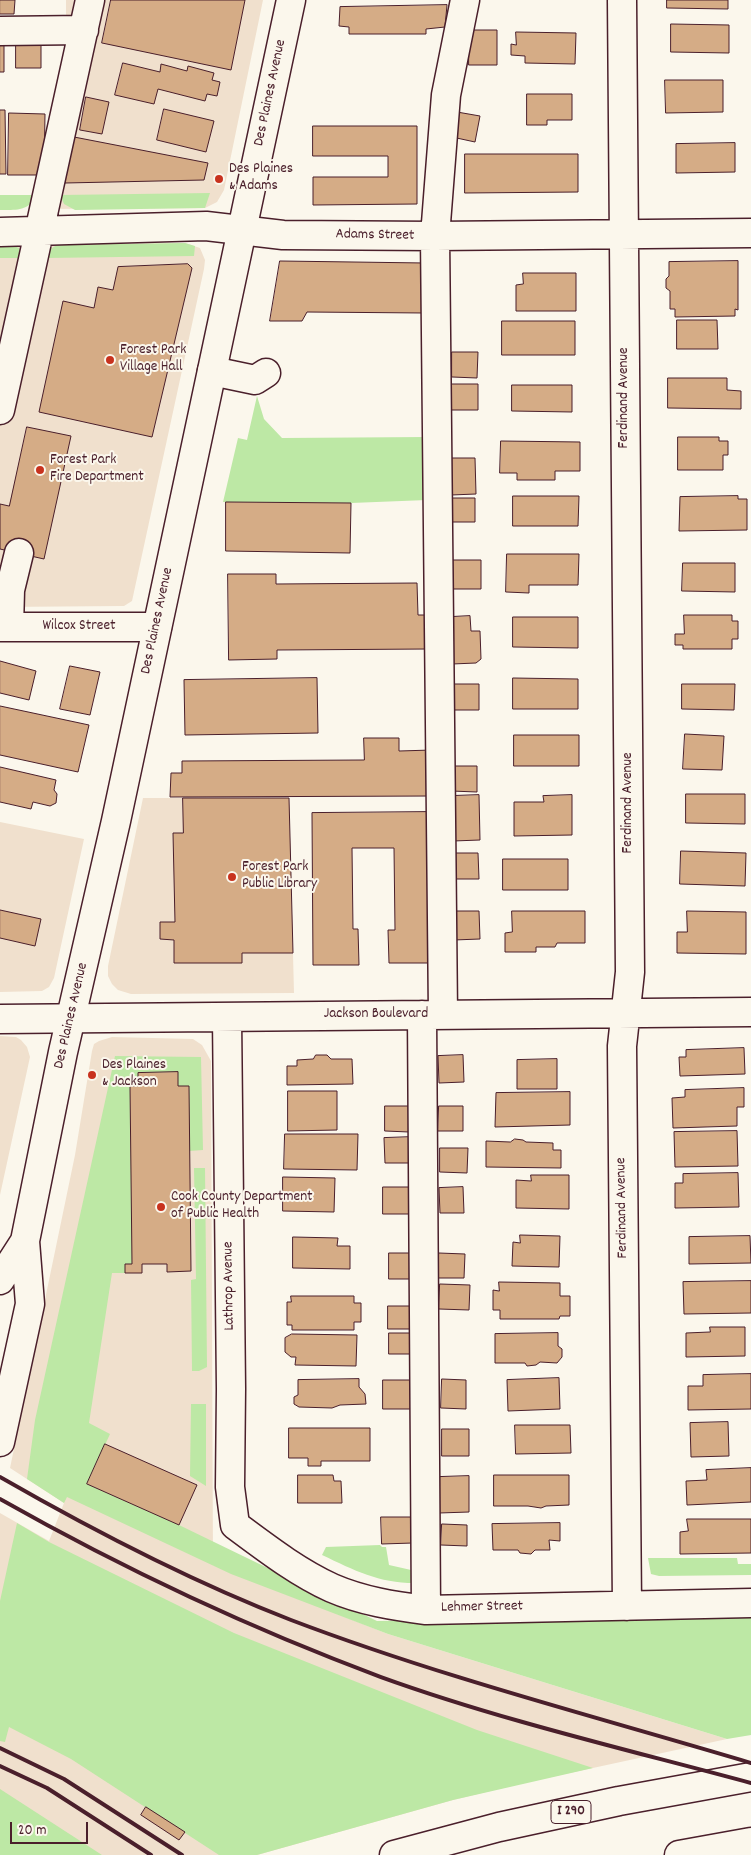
<!DOCTYPE html>
<style>
body{margin:0}
#map{position:relative;width:751px;height:1855px;overflow:hidden;background:#fbf7ec;font-family:Dekko,sans-serif}
canvas{display:block}
.scale{position:absolute;left:10px;top:1822px;width:78px;height:22px;box-sizing:border-box;border:2px solid #4a1f2b;border-top:0;padding-left:6px;font-size:15px;line-height:18px;white-space:nowrap;color:#4a1f2b;-webkit-text-stroke:4px #fbf7ec;paint-order:stroke}
</style>
<div id="map">
<canvas width="751" height="1855"></canvas>
<div class="scale">20 m</div>
</div>
<script>
const g = document.querySelector('canvas').getContext('2d');
g.lineJoin = 'round';
function paint(path, color) { g.fillStyle = color; g.fill(path, 'evenodd'); }
function stroke(path, color, width, dash) { g.strokeStyle = color; g.lineWidth = width; g.lineCap = dash ? 'butt' : 'round'; g.setLineDash(dash || []); g.stroke(path); }
function label(font, color, halo, rows, align = 'center') {
  g.font = font + ' Dekko,sans-serif'; g.lineWidth = 4; g.setLineDash([]); g.textBaseline = 'middle'; g.strokeStyle = halo; g.fillStyle = color; for (const [text, x, y, turn = 0] of rows) {
    g.save(); g.translate(x, y); g.rotate((+turn || 0) * Math.PI / 180); g.textAlign = isNaN(turn) ? turn : align; if (halo) g.strokeText(text, 0, 0); g.fillText(text, 0, 0); g.restore();
  }
}
const built = new Path2D(`
 M 66,0 L 263,0 L 224,190 L 217,202 L 205,208 L 44,209 L 83,31 L 66,30 Z
 M 185,243 L 200,248 L 205,260 L 204,269 L 132,601 L 124,606 L 0,607 L 0,245 Z
 M 143,798 L 289,798 L 294,993 L 131,994 L 118,990 L 112,984 L 108,976 L 108,966 Z
 M 0,822 L 84,839 L 54,978 L 49,987 L 42,991 L 0,992 Z
 M 0,1036 L 16,1037 L 21,1040 L 27,1047 L 30,1057 L 0,1195 Z
 M 112,1037 L 193,1039 L 202,1045 L 211,1061 L 213,1565 L 388,1634 L 727,1739 L 528,1782 L 453,1800 L 257,1855 L 0,1855 L 0,1513 L 49,1541 L 64,1503 L 10,1468 L 75,1155 L 92,1051 L 94,1044 L 99,1041 Z`);
const green = new Path2D(`
 M 210,193 L 205,208 L 75,210 L 64,204 L 60,195 Z
 M 0,195 L 38,195 C 28,211 18,210 0,210 Z
 M 185,243 L 195,246 L 194,256 L 46,258 L 47,251 L 57,245 Z
 M 0,245 L 11,245 L 19,248 L 23,258 L 0,258 Z
 M 257,396 L 264,419 L 282,438 L 426,437 L 427,500 L 351,503 L 223,502 L 238,438 L 247,440 Z
 M 115,1056 L 201,1057 L 203,1150 L 189,1151 L 189,1086 L 178,1086 L 178,1072 L 138,1073 L 138,1086 L 130,1086 L 132,1264 L 125,1264 L 125,1273 L 112,1273 L 89,1423 L 110,1434 L 87,1484 L 179,1525 L 377,1621 L 751,1616 L 751,1735 L 727,1739 L 388,1634 L 231,1574 L 67,1497 L 64,1503 L 27,1479 L 35,1420 Z
 M 194,1168 L 205,1168 L 207,1367 L 199,1371 L 192,1371 L 191,1280 L 196,1279 Z
 M 191,1404 L 206,1404 L 206,1486 L 190,1476 Z
 M 17,1523 L 49,1542 L 234,1633 L 477,1730 L 593,1768 L 453,1800 L 257,1855 L 219,1855 L 71,1759 L 9,1727 L 5,1742 L 0,1741 L 0,1601 Z
 M 380,1545 L 382,1547 L 386,1547 L 389,1565 L 420,1572 L 419,1583 C 380,1584 356,1571 322,1555 L 326,1547 Z
 M 648,1558 L 737,1558 L 738,1564 L 751,1564 L 751,1575 L 659,1576 L 651,1574 Z
 M 0,1789 L 102,1855 L 0,1855 Z`);
const building = new Path2D(`
 M 0,0 L 15,0 L 14,14 L 0,14 Z
 M 111,0 L 245,0 L 231,70 L 102,43 Z
 M 667,0 L 728,0 L 728,9 L 667,8 Z
 M 447,5 L 445,27 L 426,29 L 426,34 L 349,34 L 349,27 L 339,26 L 340,7 Z
 M 671,24 L 729,25 L 729,53 L 671,52 Z
 M 469,30 L 497,30 L 497,65 L 469,65 Z
 M 516,32 L 576,33 L 575,64 L 525,63 L 525,56 L 511,55 L 511,44 L 516,45 Z
 M 0,43 L 4,43 L 4,72 L 0,72 Z
 M 16,44 L 41,44 L 41,68 L 16,68 Z
 M 123,63 L 160,72 L 161,64 L 187,71 L 188,66 L 214,73 L 212,80 L 220,82 L 217,96 L 207,94 L 205,101 L 158,89 L 154,104 L 115,95 Z
 M 665,80 L 723,80 L 723,112 L 666,113 Z
 M 527,94 L 572,94 L 572,120 L 547,120 L 547,125 L 527,125 Z
 M 86,97 L 109,102 L 102,134 L 80,130 Z
 M 164,109 L 214,121 L 206,152 L 157,140 Z
 M 0,110 L 5,110 L 6,174 L 0,174 Z
 M 457,112 L 480,116 L 475,142 L 452,137 Z
 M 9,113 L 45,114 L 44,175 L 8,175 Z
 M 313,126 L 417,126 L 417,204 L 313,205 L 313,177 L 388,177 L 388,156 L 313,156 Z
 M 74,137 L 208,163 L 204,180 L 65,183 L 66,170 Z
 M 735,143 L 735,172 L 676,173 L 676,144 Z
 M 465,154 L 578,154 L 578,192 L 465,193 Z
 M 280,261 L 425,263 L 424,313 L 307,312 L 302,321 L 270,321 Z
 M 738,261 L 738,310 L 735,309 L 735,316 L 675,317 L 675,309 L 670,309 L 670,291 L 666,288 L 666,279 L 669,276 L 669,262 Z
 M 188,264 L 192,268 L 152,437 L 39,412 L 63,301 L 94,308 L 98,287 L 113,290 L 118,267 Z
 M 523,273 L 576,273 L 576,311 L 516,311 L 516,285 L 523,284 Z
 M 677,320 L 717,320 L 718,349 L 677,349 Z
 M 502,321 L 575,321 L 575,355 L 502,355 Z
 M 452,352 L 478,352 L 477,378 L 452,377 Z
 M 668,378 L 727,378 L 727,390 L 741,391 L 741,409 L 668,408 Z
 M 450,384 L 478,384 L 478,410 L 449,410 Z
 M 512,385 L 572,385 L 572,412 L 512,411 Z
 M 27,427 L 71,436 L 44,559 L 0,549 L 0,504 L 9,506 Z
 M 678,437 L 719,437 L 719,441 L 728,441 L 728,455 L 723,455 L 723,470 L 678,470 Z
 M 501,441 L 580,442 L 580,471 L 555,471 L 555,480 L 517,480 L 517,473 L 500,473 Z
 M 451,458 L 475,458 L 476,494 L 451,495 Z
 M 513,496 L 579,496 L 578,526 L 513,526 Z
 M 738,496 L 738,499 L 747,499 L 747,530 L 679,531 L 680,497 Z
 M 450,498 L 475,498 L 475,522 L 450,522 Z
 M 226,502 L 351,503 L 350,553 L 226,551 Z
 M 507,554 L 579,554 L 578,585 L 529,585 L 529,593 L 506,592 Z
 M 451,560 L 481,560 L 481,589 L 451,589 Z
 M 683,563 L 735,563 L 735,592 L 682,591 Z
 M 228,574 L 276,574 L 276,584 L 417,583 L 418,615 L 427,615 L 428,649 L 277,650 L 277,659 L 229,660 Z
 M 684,615 L 732,615 L 732,621 L 738,621 L 738,639 L 732,639 L 732,649 L 683,649 L 683,645 L 675,645 L 675,634 L 684,634 Z
 M 470,616 L 471,631 L 480,631 L 481,659 L 476,663 L 452,664 L 451,617 Z
 M 513,617 L 578,617 L 578,648 L 513,647 Z
 M 0,661 L 36,671 L 29,700 L 0,693 Z
 M 70,666 L 100,672 L 90,715 L 60,709 Z
 M 317,678 L 318,733 L 185,735 L 184,680 Z
 M 513,678 L 578,679 L 578,709 L 513,709 Z
 M 452,684 L 479,684 L 479,710 L 452,710 Z
 M 682,684 L 735,684 L 734,710 L 682,709 Z
 M 0,706 L 89,725 L 78,772 L 0,755 Z
 M 685,734 L 724,736 L 722,770 L 683,769 Z
 M 514,735 L 579,735 L 579,766 L 514,766 Z
 M 364,738 L 399,738 L 399,751 L 432,750 L 432,796 L 170,797 L 171,773 L 182,773 L 182,761 L 364,760 Z
 M 451,766 L 477,766 L 477,792 L 451,791 Z
 M 0,767 L 56,780 L 54,790 L 57,794 L 56,803 L 50,806 L 33,802 L 31,809 L 0,802 Z
 M 686,794 L 745,794 L 745,824 L 686,823 Z
 M 479,795 L 480,840 L 453,841 L 452,796 Z
 M 572,795 L 572,835 L 514,836 L 514,802 L 544,802 L 543,796 Z
 M 183,798 L 289,798 L 293,953 L 242,953 L 242,963 L 174,963 L 174,940 L 160,939 L 160,922 L 175,922 L 173,833 L 183,833 Z
 M 428,812 L 429,963 L 389,963 L 388,930 L 395,930 L 394,848 L 352,848 L 353,929 L 358,929 L 359,965 L 313,965 L 312,813 Z
 M 681,851 L 746,853 L 745,886 L 680,884 Z
 M 453,853 L 478,853 L 479,879 L 453,879 Z
 M 503,859 L 568,859 L 568,890 L 503,890 Z
 M 0,910 L 41,919 L 35,946 L 0,938 Z
 M 454,911 L 479,911 L 480,939 L 454,940 Z
 M 512,911 L 585,911 L 585,943 L 557,943 L 555,947 L 536,947 L 536,952 L 505,952 L 505,933 L 512,932 Z
 M 687,911 L 746,912 L 746,954 L 677,953 L 677,932 L 687,932 Z
 M 744,1048 L 745,1074 L 680,1076 L 679,1057 L 686,1057 L 686,1050 Z
 M 316,1055 L 327,1055 L 331,1059 L 352,1059 L 353,1084 L 287,1085 L 287,1066 L 297,1066 L 297,1060 L 313,1059 Z
 M 463,1055 L 464,1082 L 439,1083 L 438,1056 Z
 M 557,1059 L 557,1089 L 517,1089 L 517,1060 Z
 M 178,1072 L 178,1086 L 189,1086 L 191,1271 L 167,1272 L 167,1264 L 142,1264 L 142,1273 L 125,1273 L 125,1264 L 132,1264 L 130,1086 L 138,1086 L 138,1073 Z
 M 744,1088 L 744,1107 L 737,1107 L 737,1126 L 673,1128 L 672,1098 L 685,1097 L 685,1090 Z
 M 288,1091 L 337,1091 L 337,1130 L 288,1131 Z
 M 570,1092 L 570,1125 L 495,1127 L 496,1093 Z
 M 385,1106 L 410,1106 L 409,1132 L 385,1131 Z
 M 439,1106 L 463,1106 L 463,1131 L 438,1131 Z
 M 737,1131 L 738,1166 L 675,1167 L 674,1132 Z
 M 285,1134 L 358,1134 L 357,1170 L 284,1169 Z
 M 412,1137 L 412,1163 L 385,1163 L 384,1138 Z
 M 515,1139 L 523,1140 L 526,1142 L 553,1143 L 553,1150 L 561,1150 L 561,1168 L 486,1167 L 486,1141 L 510,1142 Z
 M 440,1148 L 468,1148 L 467,1173 L 440,1172 Z
 M 738,1173 L 739,1207 L 675,1208 L 675,1183 L 683,1183 L 683,1174 Z
 M 531,1175 L 569,1175 L 569,1209 L 516,1208 L 516,1180 L 531,1181 Z
 M 283,1177 L 335,1178 L 334,1212 L 283,1211 Z
 M 383,1187 L 410,1187 L 411,1214 L 383,1214 Z
 M 463,1187 L 464,1213 L 440,1213 L 439,1188 Z
 M 520,1235 L 560,1236 L 559,1267 L 512,1266 L 513,1242 L 520,1243 Z
 M 750,1236 L 751,1263 L 689,1264 L 689,1237 Z
 M 293,1237 L 338,1238 L 337,1246 L 350,1246 L 350,1269 L 293,1268 Z
 M 389,1253 L 413,1253 L 414,1279 L 389,1279 Z
 M 439,1253 L 465,1254 L 464,1278 L 438,1278 Z
 M 751,1281 L 751,1313 L 684,1314 L 683,1282 Z
 M 499,1282 L 560,1283 L 560,1296 L 570,1296 L 570,1316 L 560,1316 L 559,1319 L 500,1319 L 500,1310 L 493,1310 L 493,1290 L 499,1291 Z
 M 440,1284 L 470,1285 L 469,1310 L 439,1309 Z
 M 291,1296 L 354,1296 L 354,1303 L 361,1303 L 361,1322 L 354,1322 L 354,1330 L 292,1330 L 292,1325 L 287,1325 L 287,1302 L 291,1302 Z
 M 388,1306 L 412,1306 L 412,1329 L 388,1329 Z
 M 710,1327 L 745,1327 L 745,1356 L 686,1357 L 686,1333 L 710,1332 Z
 M 389,1333 L 412,1333 L 413,1354 L 389,1354 Z
 M 558,1333 L 558,1346 L 562,1349 L 562,1357 L 557,1363 L 540,1362 L 536,1365 L 527,1366 L 525,1363 L 495,1363 L 495,1334 Z
 M 292,1334 L 357,1335 L 356,1366 L 295,1365 L 296,1357 L 291,1357 L 285,1352 L 285,1338 Z
 M 751,1374 L 751,1409 L 688,1410 L 688,1386 L 703,1386 L 703,1375 Z
 M 559,1378 L 560,1409 L 508,1411 L 507,1380 Z
 M 359,1379 L 359,1387 L 365,1394 L 366,1404 L 340,1405 L 332,1408 L 299,1407 L 294,1404 L 294,1397 L 298,1395 L 298,1380 Z
 M 442,1379 L 466,1380 L 466,1409 L 441,1408 Z
 M 383,1380 L 412,1380 L 412,1409 L 383,1409 Z
 M 728,1422 L 729,1456 L 691,1457 L 690,1423 Z
 M 515,1425 L 570,1425 L 571,1453 L 516,1454 Z
 M 289,1428 L 370,1428 L 370,1461 L 321,1461 L 321,1466 L 308,1466 L 308,1458 L 289,1458 Z
 M 442,1429 L 469,1429 L 469,1456 L 442,1456 Z
 M 105,1444 L 197,1485 L 179,1525 L 87,1484 Z
 M 751,1468 L 751,1502 L 687,1505 L 686,1481 L 707,1480 L 706,1470 Z
 M 298,1475 L 333,1475 L 334,1481 L 341,1481 L 342,1503 L 298,1503 Z
 M 494,1475 L 569,1475 L 569,1505 L 546,1506 L 541,1508 L 528,1506 L 494,1506 Z
 M 469,1476 L 469,1512 L 439,1513 L 439,1477 Z
 M 381,1517 L 412,1517 L 413,1543 L 382,1544 Z
 M 687,1519 L 751,1519 L 751,1553 L 680,1554 L 680,1532 L 688,1531 Z
 M 560,1523 L 560,1541 L 549,1540 L 550,1550 L 535,1550 L 531,1554 L 520,1553 L 518,1550 L 493,1550 L 492,1524 Z
 M 442,1524 L 467,1525 L 467,1546 L 441,1545 Z
 M 146,1807 L 185,1832 L 179,1840 L 141,1815 Z`);
const minor = new Path2D(`
 M 622,0 L 630,972 L 622,1046 L 627,1606
 M 0,31 L 84,30
 M 0,232 L 206,226 L 283,235 L 435,236 L 751,233
 M 212,371 L 255,380 L 266,373
 M 0,410 L 90,0
 M 0,627 L 157,627
 M 9,627 L 10,590 L 19,553
 M 422,1015 L 426,1610
 M 443,1015 L 435,236 L 446,95 L 465,0
 M 227,1017 L 231,1389 L 230,1487 L 235,1525 C 266,1548 297,1572 332,1588 C 362,1601 394,1606 426,1610 L 751,1603
 M 0,1019 L 751,1012`);
const major = new Path2D(`
 M 0,1280 L 25,1241
 M 0,1442 L 30,1304 L 25,1241 L 63,1052 L 116,821 L 291,0`);
const highway = new Path2D(`
 M 394,1855 L 499,1827 L 619,1801 L 751,1777
 M 679,1855 L 751,1842`);
const rail = new Path2D(`
 M 0,1477 C 94,1531 190,1581 291,1620 C 441,1677 597,1717 751,1763
 M 0,1499 C 122,1568 249,1628 381,1677 C 500,1720 629,1750 751,1783
 M 0,1748 L 64,1779 L 182,1855
 M 0,1766 L 47,1788 L 151,1855`);
const markers = [
 [219,179,5,"#c8321e"],
 [110,360,5,"#c8321e"],
 [40,470,5,"#c8321e"],
 [232,877,5,"#c8321e"],
 [92,1075,5,"#c8321e"],
 [161,1207,5,"#c8321e"]
];
const shields = [
 [571,1812,40]
];
const shieldNames = [
 ["I 290",571,1812]
];
const streetNames = [
 ["Des Plaines Avenue",271,93,-78],
 ["Adams Street",375,236,1],
 ["Ferdinand Avenue",625,398,-90],
 ["Des Plaines Avenue",158,621,-78],
 ["Wilcox Street",79,627],
 ["Ferdinand Avenue",629,803,-90],
 ["Jackson Boulevard",376,1015],
 ["Des Plaines Avenue",72,1016,-77],
 ["Ferdinand Avenue",623,1208,-91],
 ["Lathrop Avenue",230,1286,-91],
 ["Lehmer Street",482,1608,-1]
];
const poiNames = [
 ["Des Plaines",229,170],
 ["& Adams",229,187],
 ["Forest Park",120,351],
 ["Village Hall",120,368],
 ["Forest Park",50,461],
 ["Fire Department",50,478],
 ["Forest Park",242,868],
 ["Public Library",242,885],
 ["Des Plaines",102,1066],
 ["& Jackson",102,1083],
 ["Cook County Department",171,1198],
 ["of Public Health",171,1215]
];
paint(built, '#f0e0cd');
paint(green, '#bde8a5');
paint(building, '#d5ac86');
stroke(building, '#4a1f2b', 1);
stroke(minor, '#4a1f2b', 31);
stroke(major, '#4a1f2b', 31);
stroke(highway, '#4a1f2b', 31);
stroke(minor, '#fbf7ec', 28);
stroke(major, '#fbf7ec', 28);
stroke(highway, '#fbf7ec', 28);
stroke(rail, '#4a1f2b', 4);
for (const [x, y, r, color] of markers) { const dot = new Path2D(); dot.arc(x, y, r, 0, 2 * Math.PI); g.fillStyle = color; g.fill(dot); stroke(dot, '#fbf7ec', 2); }
for (const [x, y, w] of shields) { const box = new Path2D(); box.roundRect(x - w / 2, y - 11.5, w, 23, 4); g.fillStyle = '#fbf7ec'; g.fill(box); stroke(box, '#4a1f2b', 1); }
label('bold 14px', '#4a1f2b', null, shieldNames);
label('15px', '#4a1f2b', '#fbf7ec', streetNames);
label('15px', '#4a1f2b', '#fbf7ec', poiNames, 'left');
</script>
